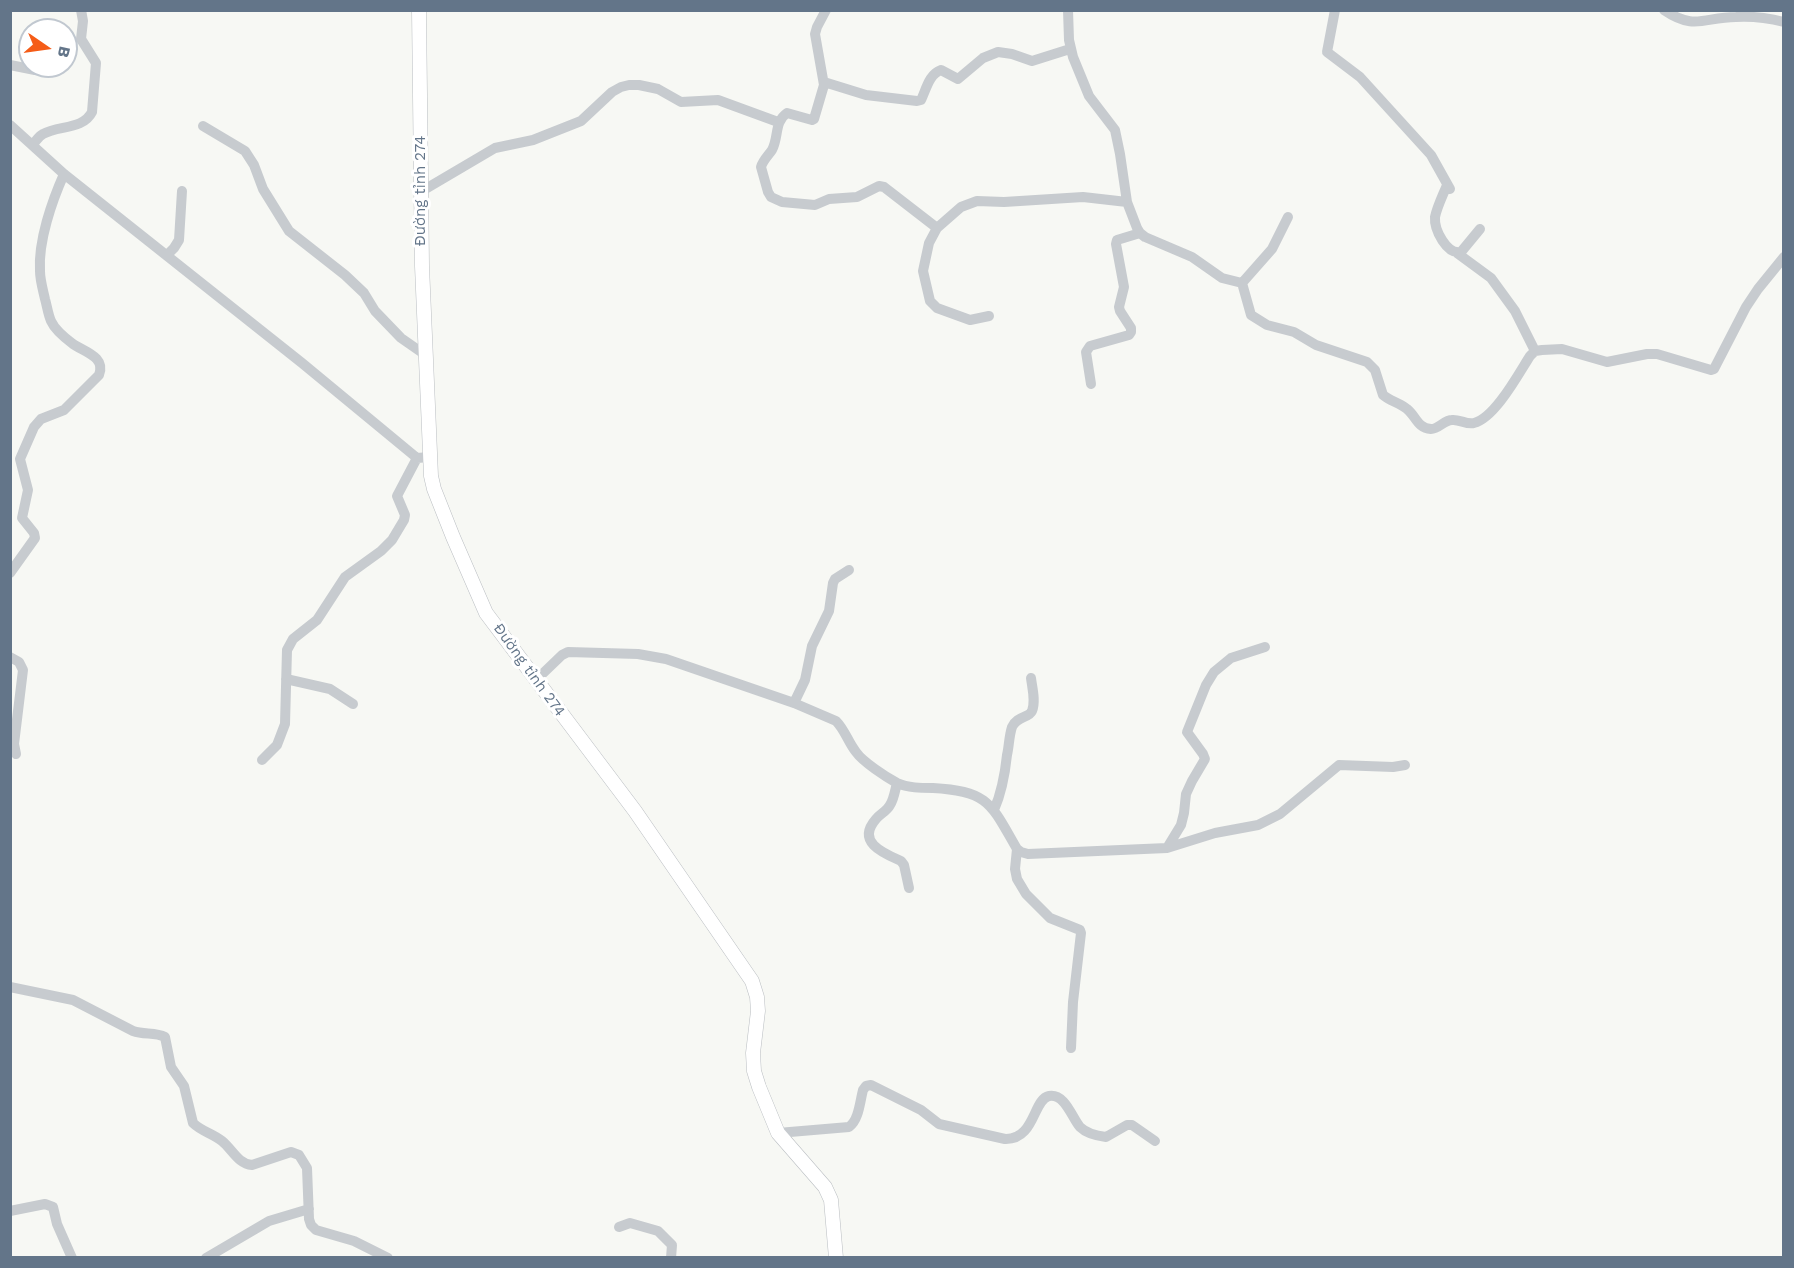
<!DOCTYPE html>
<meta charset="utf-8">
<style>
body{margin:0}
#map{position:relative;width:1794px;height:1268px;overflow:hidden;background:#f7f8f4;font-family:"Work Sans",sans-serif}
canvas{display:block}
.frame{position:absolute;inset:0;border:12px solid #637589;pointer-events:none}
.north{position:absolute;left:18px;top:18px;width:60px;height:60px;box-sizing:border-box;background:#fff;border:2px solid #c1c8d0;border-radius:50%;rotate:103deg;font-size:16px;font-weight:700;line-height:24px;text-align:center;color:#637589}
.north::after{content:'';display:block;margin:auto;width:21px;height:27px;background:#f55c17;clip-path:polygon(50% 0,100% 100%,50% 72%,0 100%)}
</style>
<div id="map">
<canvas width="1794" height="1268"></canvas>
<div class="frame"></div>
<div class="north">B</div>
</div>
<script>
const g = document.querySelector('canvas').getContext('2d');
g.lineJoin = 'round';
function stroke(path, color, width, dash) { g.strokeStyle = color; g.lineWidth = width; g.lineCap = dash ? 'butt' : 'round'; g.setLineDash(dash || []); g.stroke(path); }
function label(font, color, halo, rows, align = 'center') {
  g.font = font + ' "Work Sans",sans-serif'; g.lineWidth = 6; g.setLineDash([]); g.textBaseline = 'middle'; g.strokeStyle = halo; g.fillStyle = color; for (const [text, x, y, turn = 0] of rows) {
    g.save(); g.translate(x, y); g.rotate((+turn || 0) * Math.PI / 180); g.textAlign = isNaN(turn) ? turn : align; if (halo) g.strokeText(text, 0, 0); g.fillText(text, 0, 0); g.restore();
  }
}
const minor = new Path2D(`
 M 826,10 L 817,27 L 815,34 L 824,85 L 814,119 L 812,120 L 787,113 C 774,122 779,137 772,150 C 768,156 763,160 761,167 L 768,192 L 771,197 L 782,202 L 815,205 L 829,199 L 857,197 L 879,186 L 884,187 L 937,228
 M 1068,10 L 1069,40 L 1073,57 L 1089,96 L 1115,130 L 1120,154 L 1127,202 L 1137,228 L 1140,233 L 1145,237 L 1192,257 L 1222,278 L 1242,283 L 1251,315 L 1267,325 L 1294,332 L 1316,345 L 1367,362 L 1375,370 L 1383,395 C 1390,401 1400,403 1407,409 C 1416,416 1417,428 1431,429 C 1439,429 1444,420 1452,420 C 1459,419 1467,425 1474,423 C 1495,418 1519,373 1530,356 L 1535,351 L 1542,350 L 1562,349 L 1607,362 L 1647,354 L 1657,354 L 1711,370 L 1714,369 L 1746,307 L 1758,289 L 1784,257
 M 1335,10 L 1327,52 L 1360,77 L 1431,155 L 1450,189
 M 1664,10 C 1695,31 1704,17 1736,17 C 1753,16 1768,18 1784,22
 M 10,65 L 35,70 L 42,68
 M 824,82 L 866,95 L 917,101 L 921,100 C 926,90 929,74 941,70 L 958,79 L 983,58 L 998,52 L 1012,54 L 1032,61 L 1070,49
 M 10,125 L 64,174 L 302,363 L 417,458 L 430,457
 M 203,126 L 245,151 L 254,165 L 263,189 L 289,231 L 345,275 L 364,293 L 375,311 L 401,338 L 424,354
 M 32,145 C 36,141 39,136 43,134 C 58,125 83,130 92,112 L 96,63 L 81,39 L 83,21 L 81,10
 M 1447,185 C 1443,195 1437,207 1435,217 C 1434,230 1447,255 1461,252 L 1480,229
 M 422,191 L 495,148 L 533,140 L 581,121 L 612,92 L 621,87 L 629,85 L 639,85 L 658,89 L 681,102 L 718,100 L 778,122
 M 1457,253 L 1491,278 L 1515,311 L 1535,351
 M 167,255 L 174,248 L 179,240 L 182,191
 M 1242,283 L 1272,249 L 1288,217
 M 989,316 L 970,320 L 937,308 L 930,301 L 923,271 L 929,243 L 937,228 L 961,207 L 977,201 L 1004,202 L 1083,197 L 1127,202
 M 1091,384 L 1086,352 L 1090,346 L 1129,335 L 1131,332 L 1131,328 L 1120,311 L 1119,307 L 1124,287 L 1116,244 L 1117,240 L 1140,233
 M 10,573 L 35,538 L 34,533 L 22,518 L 28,490 L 20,459 L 34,427 L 41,419 L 64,410 L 99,375 C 106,357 85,352 73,344 C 65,338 55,330 51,321 C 48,314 47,306 45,299 C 43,290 40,280 40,271 C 38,241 52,201 64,174
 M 10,657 L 19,662 L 23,670 L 14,744 L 16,754
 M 286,679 L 330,689 L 353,704
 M 536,680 L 562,655 L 568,652 L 638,654 L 666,659 L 794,703 L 836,721 C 845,730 848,742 856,752 C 863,762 886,777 897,783 C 908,788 921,788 933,788 C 989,791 991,804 1017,849 L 1021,852 L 1028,854 L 1167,848 L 1215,833 L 1258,825 L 1280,814 L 1339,765 L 1393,767 L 1405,765
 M 794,703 L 805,680 L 812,646 L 829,611 L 833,583 L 835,579 L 849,570
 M 262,760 L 277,745 L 285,724 L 287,650 L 293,639 L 317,620 L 345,577 L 381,551 L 392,540 L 404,520 L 405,515 L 397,496 L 417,458
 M 897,783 C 895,790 894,799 890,805 C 887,811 880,814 876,819 C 856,842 883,853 901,861 L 904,865 L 909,888
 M 994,810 C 1002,792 1005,774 1007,755 C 1009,747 1009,736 1012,727 C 1017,716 1029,718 1032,711 C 1036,701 1032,687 1031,678
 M 1167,848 L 1181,825 L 1184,813 L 1186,794 L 1192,781 L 1205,759 L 1203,754 L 1187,732 L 1206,685 L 1214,672 L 1231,658 L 1265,647
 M 1017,849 L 1015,869 L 1017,879 L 1026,894 L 1050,918 L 1080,930 L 1081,933 L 1073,1002 L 1071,1048
 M 10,987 L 73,1000 L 133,1031 C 144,1035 155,1032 165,1037 L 171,1067 L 184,1086 L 193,1123 C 201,1131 213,1134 222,1141 C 232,1149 238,1164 252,1165 L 291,1152 L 299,1155 L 307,1168 L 309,1219 L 311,1225 L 316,1230 L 354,1241 L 388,1258
 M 778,1133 L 849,1127 C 859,1120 860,1101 863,1090 L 866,1086 L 871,1085 L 921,1110 L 939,1124 L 1005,1139 C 1035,1140 1033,1099 1049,1096 C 1065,1093 1072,1118 1080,1127 C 1086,1133 1098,1136 1106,1137 L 1127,1125 L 1132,1125 L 1155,1141
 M 10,1211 L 45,1204 L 53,1207 L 57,1224 L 72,1258
 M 619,1227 L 630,1223 L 658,1231 L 672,1245 L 671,1258
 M 206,1258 L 269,1221 L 309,1209`);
const major = new Path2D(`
 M 419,10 L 422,266 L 431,476 L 434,489 L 453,537 L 486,613 L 635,811 L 752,981 L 757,997 L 758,1011 L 753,1053 L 754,1071 L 759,1087 L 778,1133 L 825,1187 L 831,1200 L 836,1258`);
const streetNames = [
 ["Đường tỉnh 274",421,191,-90],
 ["Đường tỉnh 274",529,670,54]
];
stroke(major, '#babec2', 15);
stroke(minor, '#c7cbcf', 10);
stroke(major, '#fff', 14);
label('15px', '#637589', '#fff', streetNames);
</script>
